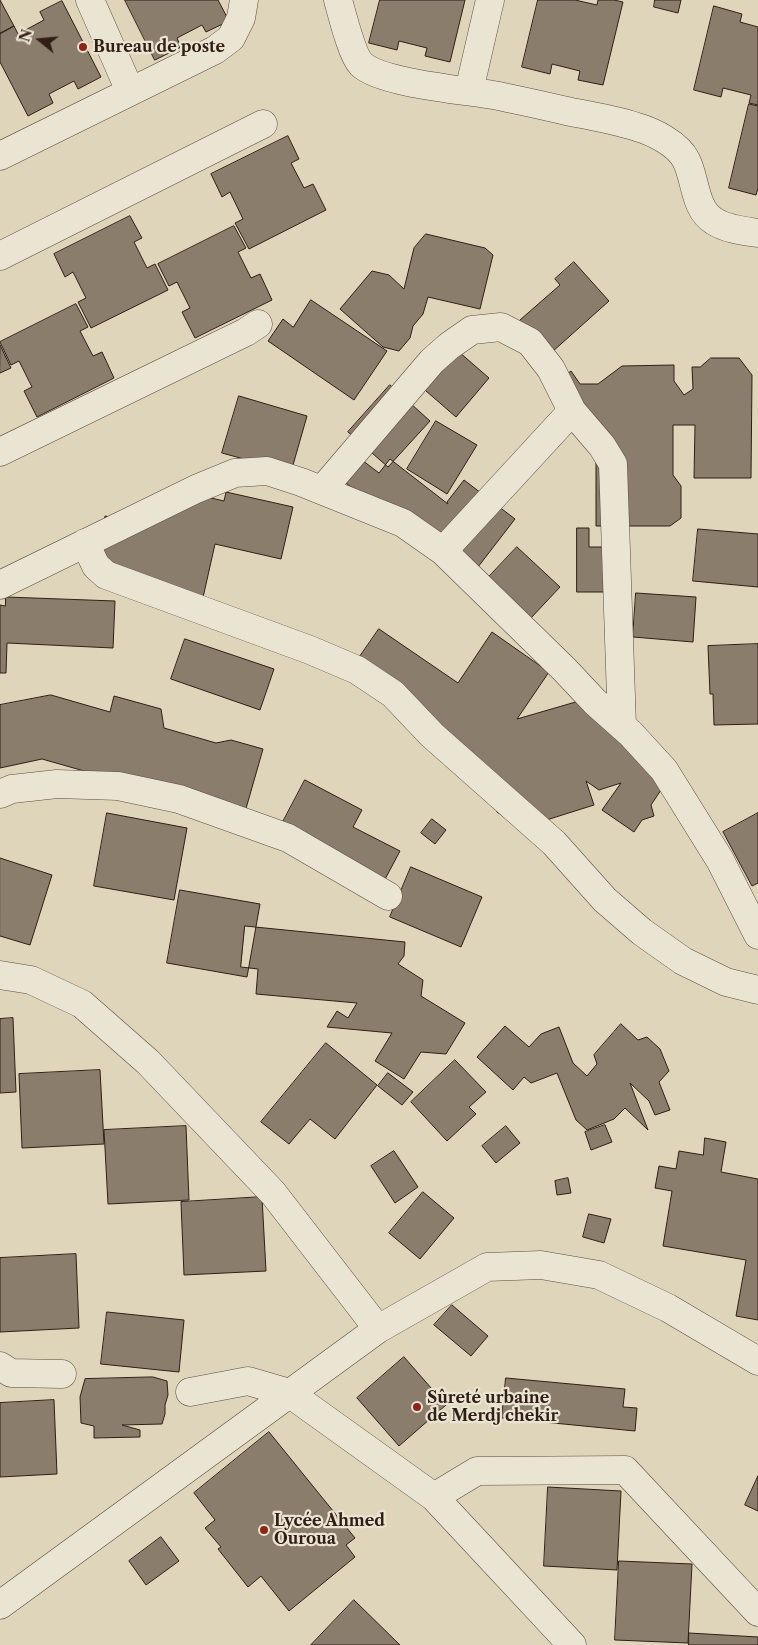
<!DOCTYPE html>
<meta charset="utf-8">
<style>
body{margin:0}
#map{position:relative;width:758px;height:1645px;overflow:hidden;background:#ded5ba;font-family:"Libre Caslon Text",serif}
canvas{display:block}
.north{position:absolute;left:15px;top:15px;width:50px;height:50px;-webkit-text-stroke:4px #eae4d2;paint-order:stroke;rotate:287deg;font-size:14px;font-weight:700;line-height:20px;text-align:center;color:#311e16}
.north::after{content:'';display:block;margin:auto;width:18px;height:22px;background:#311e16;clip-path:polygon(50% 0,100% 100%,50% 72%,0 100%)}
</style>
<div id="map">
<canvas width="758" height="1645"></canvas>
<div class="north">N</div>
</div>
<script>
const g = document.querySelector('canvas').getContext('2d');
g.lineJoin = 'round';
function paint(path, color) { g.fillStyle = color; g.fill(path, 'evenodd'); }
function stroke(path, color, width, dash) { g.strokeStyle = color; g.lineWidth = width; g.lineCap = dash ? 'butt' : 'round'; g.setLineDash(dash || []); g.stroke(path); }
function label(font, color, halo, rows, align = 'center') {
  g.font = font + ' "Libre Caslon Text",serif'; g.lineWidth = 4.5; g.setLineDash([]); g.textBaseline = 'middle'; g.strokeStyle = halo; g.fillStyle = color; for (const [text, x, y, turn = 0] of rows) {
    g.save(); g.translate(x, y); g.rotate((+turn || 0) * Math.PI / 180); g.textAlign = isNaN(turn) ? turn : align; if (halo) g.strokeText(text, 0, 0); g.fillText(text, 0, 0); g.restore();
  }
}
const building = new Path2D(`
 M 0,0 L 14,26 L 0,34 Z
 M 125,0 L 218,0 L 229,21 L 206,32 L 202,25 L 177,38 L 181,47 L 155,60 Z
 M 380,0 L 465,0 L 450,62 L 425,56 L 427,48 L 399,41 L 397,50 L 369,43 Z
 M 538,0 L 575,0 L 597,5 L 598,0 L 614,0 L 623,2 L 603,85 L 578,80 L 580,71 L 552,64 L 550,74 L 522,67 Z
 M 655,0 L 681,0 L 678,13 L 654,7 Z
 M 62,1 L 101,77 L 78,89 L 74,81 L 49,94 L 53,103 L 28,116 L 0,62 L 0,33 L 14,26 L 18,34 L 44,20 L 40,12 Z
 M 714,6 L 742,14 L 740,22 L 758,27 L 758,105 L 749,103 L 751,95 L 723,88 L 721,97 L 694,90 Z
 M 749,104 L 758,106 L 758,188 L 756,195 L 729,188 Z
 M 288,136 L 299,159 L 291,163 L 304,188 L 313,184 L 326,210 L 249,249 L 235,223 L 243,219 L 230,192 L 222,197 L 211,174 Z
 M 130,216 L 142,238 L 134,242 L 147,268 L 155,264 L 168,290 L 91,328 L 78,302 L 86,298 L 73,272 L 65,277 L 54,254 Z
 M 234,226 L 246,248 L 238,252 L 251,278 L 260,274 L 272,300 L 195,338 L 182,312 L 190,308 L 177,282 L 169,286 L 158,264 Z
 M 426,234 L 485,248 L 493,255 L 480,309 L 428,297 L 423,314 L 413,326 L 410,338 L 399,351 L 383,347 L 340,309 L 372,271 L 389,275 L 404,289 L 414,248 Z
 M 574,262 L 609,301 L 542,361 L 512,327 L 560,285 L 555,279 Z
 M 311,300 L 387,351 L 354,400 L 268,341 L 283,319 L 293,327 Z
 M 76,304 L 88,327 L 80,331 L 93,356 L 102,352 L 114,378 L 37,417 L 24,391 L 32,387 L 19,361 L 11,365 L 0,342 Z
 M 0,345 L 11,368 L 0,373 Z
 M 451,345 L 489,378 L 456,417 L 418,384 Z
 M 711,358 L 739,358 L 752,375 L 751,478 L 694,478 L 695,425 L 673,425 L 673,475 L 681,486 L 681,518 L 670,526 L 596,526 L 596,430 L 550,387 L 571,371 L 580,384 L 598,384 L 622,366 L 674,365 L 674,381 L 684,395 L 693,389 L 692,367 L 700,367 Z
 M 390,385 L 430,421 L 388,467 L 348,432 Z
 M 239,396 L 307,416 L 291,472 L 222,453 Z
 M 436,421 L 477,445 L 447,494 L 407,469 Z
 M 354,454 L 379,473 L 390,459 L 448,504 L 447,502 L 464,480 L 515,519 L 471,576 L 421,542 L 337,476 Z
 M 169,488 L 224,501 L 226,492 L 293,507 L 281,559 L 215,544 L 202,602 L 92,577 L 105,516 L 144,525 Z
 M 577,528 L 589,528 L 589,547 L 610,547 L 609,592 L 577,592 Z
 M 698,529 L 758,534 L 758,587 L 693,581 Z
 M 517,547 L 560,587 L 530,619 L 487,579 Z
 M 636,593 L 696,597 L 693,642 L 633,637 Z
 M 6,597 L 115,601 L 113,648 L 7,643 L 6,673 L 0,673 L 0,605 L 5,606 Z
 M 379,629 L 458,683 L 492,632 L 549,672 L 517,719 L 586,699 L 667,781 L 651,805 L 654,816 L 642,820 L 634,832 L 602,810 L 621,783 L 599,790 L 586,781 L 594,805 L 521,828 L 497,812 L 491,792 L 471,764 L 366,692 L 356,662 Z
 M 185,639 L 274,669 L 260,710 L 171,679 Z
 M 758,644 L 758,724 L 714,725 L 713,694 L 710,694 L 708,646 Z
 M 51,695 L 110,712 L 114,696 L 161,709 L 164,728 L 216,743 L 231,740 L 263,749 L 245,812 L 207,806 L 42,759 L 0,768 L 0,705 Z
 M 305,780 L 362,810 L 353,827 L 400,851 L 383,883 L 275,837 Z
 M 107,813 L 187,828 L 174,900 L 94,886 Z
 M 758,813 L 758,883 L 752,886 L 723,832 Z
 M 432,819 L 446,830 L 435,844 L 421,833 Z
 M 0,858 L 52,875 L 30,945 L 0,936 Z
 M 411,867 L 482,897 L 461,947 L 390,917 Z
 M 180,890 L 260,904 L 247,977 L 167,963 Z
 M 245,926 L 405,942 L 404,956 L 398,964 L 423,980 L 421,996 L 465,1023 L 446,1054 L 421,1052 L 404,1079 L 375,1061 L 392,1033 L 327,1027 L 337,1011 L 348,1018 L 357,1003 L 256,994 L 258,969 L 241,967 Z
 M 13,1018 L 16,1092 L 0,1093 L 0,1019 Z
 M 621,1024 L 638,1040 L 647,1037 L 660,1049 L 669,1071 L 659,1082 L 670,1110 L 655,1115 L 649,1101 L 630,1083 L 648,1130 L 625,1108 L 614,1119 L 587,1130 L 576,1120 L 557,1073 L 531,1083 L 524,1077 L 513,1090 L 477,1057 L 505,1026 L 529,1047 L 541,1034 L 559,1027 L 573,1063 L 587,1076 L 597,1064 L 594,1055 Z
 M 326,1043 L 377,1085 L 335,1139 L 310,1119 L 289,1144 L 261,1122 Z
 M 455,1060 L 486,1092 L 469,1107 L 476,1114 L 447,1141 L 411,1102 Z
 M 100,1070 L 104,1144 L 22,1148 L 19,1074 Z
 M 388,1073 L 413,1092 L 402,1105 L 378,1086 Z
 M 605,1125 L 612,1142 L 591,1150 L 585,1132 Z
 M 186,1126 L 189,1200 L 108,1204 L 104,1130 Z
 M 506,1126 L 520,1143 L 496,1163 L 482,1146 Z
 M 705,1138 L 726,1142 L 721,1172 L 758,1179 L 758,1320 L 736,1316 L 746,1260 L 663,1246 L 672,1191 L 655,1188 L 659,1166 L 676,1169 L 679,1151 L 703,1155 Z
 M 394,1151 L 418,1187 L 395,1203 L 371,1166 Z
 M 568,1178 L 571,1193 L 557,1195 L 555,1181 Z
 M 423,1192 L 454,1218 L 420,1259 L 389,1233 Z
 M 262,1197 L 266,1271 L 184,1275 L 181,1202 Z
 M 589,1214 L 611,1219 L 604,1243 L 583,1237 Z
 M 76,1254 L 79,1328 L 0,1332 L 0,1258 Z
 M 452,1305 L 488,1336 L 471,1356 L 434,1325 Z
 M 107,1312 L 184,1320 L 179,1372 L 101,1364 Z
 M 404,1357 L 446,1405 L 399,1446 L 357,1398 Z
 M 153,1377 L 167,1381 L 168,1395 L 165,1405 L 165,1414 L 162,1424 L 122,1425 L 140,1430 L 140,1437 L 94,1438 L 94,1426 L 81,1423 L 80,1397 L 85,1379 Z
 M 506,1378 L 625,1389 L 623,1407 L 637,1408 L 635,1431 L 502,1418 Z
 M 54,1400 L 57,1474 L 0,1477 L 0,1403 Z
 M 269,1432 L 355,1538 L 346,1545 L 355,1557 L 289,1611 L 261,1576 L 248,1587 L 218,1549 L 221,1547 L 205,1528 L 215,1520 L 194,1493 Z
 M 758,1476 L 758,1511 L 745,1505 Z
 M 548,1487 L 621,1491 L 617,1570 L 544,1566 Z
 M 161,1537 L 179,1561 L 146,1585 L 129,1561 Z
 M 619,1561 L 692,1564 L 688,1643 L 615,1640 Z
 M 354,1600 L 400,1645 L 311,1645 Z
 M 689,1633 L 758,1637 L 758,1645 L 689,1645 Z`);
const minor = new Path2D(`
 M 90,0 L 130,91
 M 338,0 C 342,14 352,55 361,64 C 380,83 463,90 493,95 C 519,100 545,106 571,112 C 593,116 616,120 637,127 C 654,132 678,144 686,160 C 696,179 694,209 714,221 C 726,229 744,231 758,233
 M 469,91 L 490,0
 M 0,156 L 215,50 L 231,38 L 241,18 L 244,0
 M 0,256 L 263,124
 M 0,452 L 246,332 L 258,324
 M 322,490 L 432,361 L 449,346 L 472,330 L 501,327 L 530,342 L 551,369 L 572,411 L 602,446 L 613,464 L 622,726
 M 85,543 L 96,566 L 106,575 L 310,650 L 357,670 L 393,694 L 432,735 L 554,843 L 605,900 L 642,932 L 683,961 L 726,982 L 758,990
 M 443,551 L 572,411
 M 0,585 L 196,489 L 235,473 L 267,471 L 301,482 L 403,523 L 443,551 L 565,670 L 595,702 L 631,734 L 664,770 L 720,860 L 758,935
 M 0,794 L 12,789 L 57,784 L 118,786 L 179,799 L 288,838 L 388,896
 M 0,975 L 31,980 L 82,1004 L 148,1062 L 273,1193 L 378,1329
 M 0,1366 L 11,1373 L 62,1374
 M 190,1392 L 248,1381 L 289,1393 L 434,1497 L 572,1645
 M 434,1497 L 477,1471 L 625,1470 L 758,1612
 M 0,1605 L 378,1329 L 487,1267 L 541,1265 L 599,1275 L 668,1308 L 758,1361`);
const markers = [
 [83,47,5,"#8f2418"],
 [417,1407,5,"#8f2418"],
 [264,1530,5,"#8f2418"]
];
const poiNames = [
 ["Bureau de poste",93,47],
 ["Sûreté urbaine",427,1398],
 ["de Merdj chekir",427,1416],
 ["Lycée Ahmed",274,1521],
 ["Ouroua",274,1539]
];
paint(building, '#8b7d6b');
stroke(building, '#311e16', 1);
stroke(minor, '#5c4c3f', 29);
stroke(minor, '#eae4d2', 28);
for (const [x, y, r, color] of markers) { const dot = new Path2D(); dot.arc(x, y, r, 0, 2 * Math.PI); g.fillStyle = color; g.fill(dot); stroke(dot, '#eae4d2', 2); }
label('bold 16px', '#311e16', '#eae4d2', poiNames, 'left');
</script>
